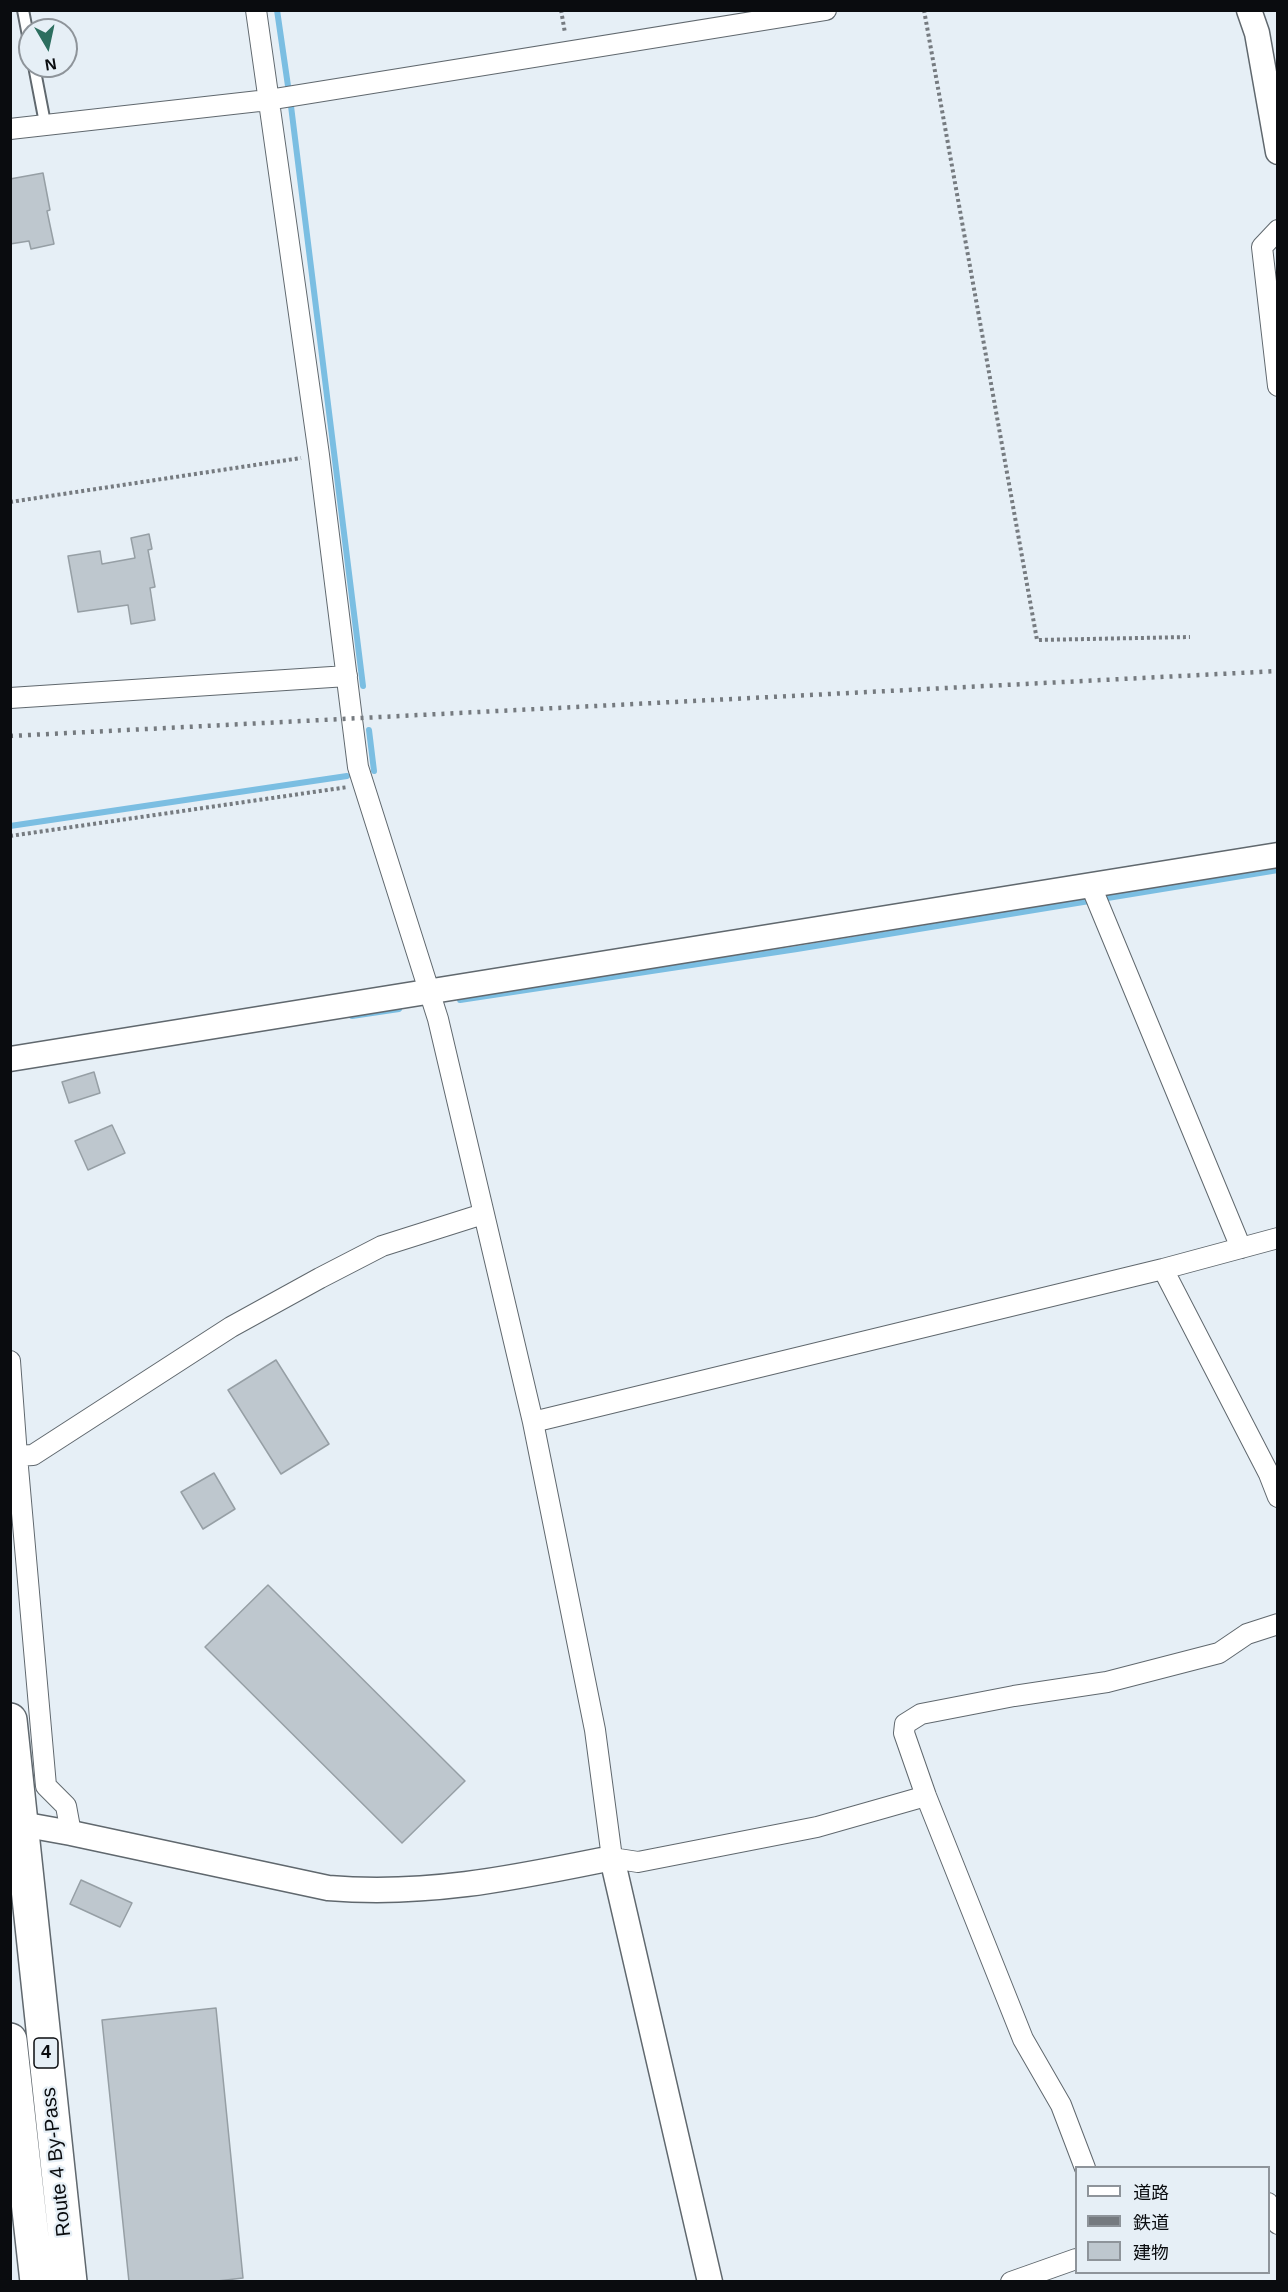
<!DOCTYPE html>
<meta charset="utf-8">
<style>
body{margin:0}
#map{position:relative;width:1288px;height:2292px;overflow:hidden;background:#e6eff6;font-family:Helvetica,"Noto Sans JP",sans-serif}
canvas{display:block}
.frame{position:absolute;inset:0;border:12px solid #0a0c0f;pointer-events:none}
.legend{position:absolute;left:1075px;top:2166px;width:195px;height:108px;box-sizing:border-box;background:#e6eff6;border:2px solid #8e949a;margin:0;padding:8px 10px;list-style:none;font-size:18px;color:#0a0c0f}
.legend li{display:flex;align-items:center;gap:12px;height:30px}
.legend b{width:30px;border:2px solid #8e949a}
.north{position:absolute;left:18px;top:18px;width:60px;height:60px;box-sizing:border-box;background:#e6eff6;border:2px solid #8e949a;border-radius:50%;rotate:171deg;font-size:16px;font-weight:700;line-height:24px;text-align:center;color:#0a0c0f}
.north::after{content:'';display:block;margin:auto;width:21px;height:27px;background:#2c6e5f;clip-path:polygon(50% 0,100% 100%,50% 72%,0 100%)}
</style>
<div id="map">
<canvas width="1288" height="2292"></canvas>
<div class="frame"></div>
<ul class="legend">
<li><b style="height:8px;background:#fff"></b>道路</li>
<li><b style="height:8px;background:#757a7f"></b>鉄道</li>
<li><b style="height:16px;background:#bec7ce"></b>建物</li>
</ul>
<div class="north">N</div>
</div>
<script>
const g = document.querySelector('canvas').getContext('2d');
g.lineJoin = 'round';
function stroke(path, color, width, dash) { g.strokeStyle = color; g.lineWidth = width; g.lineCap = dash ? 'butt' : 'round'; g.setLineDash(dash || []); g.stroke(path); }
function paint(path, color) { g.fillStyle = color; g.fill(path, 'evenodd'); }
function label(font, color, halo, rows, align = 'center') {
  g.font = font + ' Helvetica,sans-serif'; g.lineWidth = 4.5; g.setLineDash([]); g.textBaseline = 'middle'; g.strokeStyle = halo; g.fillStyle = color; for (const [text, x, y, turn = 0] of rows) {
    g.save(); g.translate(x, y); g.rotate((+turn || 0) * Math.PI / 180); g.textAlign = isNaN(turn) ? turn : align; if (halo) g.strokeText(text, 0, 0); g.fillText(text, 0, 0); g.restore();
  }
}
const stream = new Path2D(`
 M 277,10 L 288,86
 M 291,106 L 363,686
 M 369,730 L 374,771
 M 10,826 L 347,776
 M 460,1000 L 797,949 L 1278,870
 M 352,1016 L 399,1009`);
const building = new Path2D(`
 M 43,173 L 50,210 L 47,211 L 54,244 L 31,249 L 29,241 L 10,244 L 10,179 Z
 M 149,534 L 152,549 L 148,550 L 155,587 L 150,588 L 155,620 L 131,624 L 128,605 L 78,612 L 68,556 L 100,551 L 102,564 L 135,558 L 131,538 Z
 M 94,1072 L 100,1093 L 69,1103 L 62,1082 Z
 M 112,1125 L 125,1153 L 88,1170 L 75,1141 Z
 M 276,1360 L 329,1444 L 281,1474 L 228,1390 Z
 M 214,1473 L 235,1509 L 203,1529 L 181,1492 Z
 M 268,1585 L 465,1781 L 402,1843 L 205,1647 Z
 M 81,1880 L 132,1903 L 120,1927 L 70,1904 Z
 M 216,2008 L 243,2278 L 209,2282 L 129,2282 L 102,2020 Z`);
const path = new Path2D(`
 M 561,10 L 565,33
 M 924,10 L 1037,640 L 1190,637
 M 10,502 L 301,458
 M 10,836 L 348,787`);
const service = new Path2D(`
 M 23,10 L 30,46
 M 34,66 L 45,123`);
const minor = new Path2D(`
 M 256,10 L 319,455 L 358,767 L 438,1019 L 533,1422 L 595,1730 L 612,1858 L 638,1862 L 817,1827 L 926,1796
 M 10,129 L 268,100 L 826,10
 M 1278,230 L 1262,247 L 1278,386
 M 10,698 L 347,676
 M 1091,886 L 1241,1248
 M 1163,1269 L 1269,1474 L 1278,1497
 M 10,1361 L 17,1456 L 46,1786 L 66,1806 L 71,1833
 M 533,1422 L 1163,1269 L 1278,1238
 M 17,1456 L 33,1455 L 231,1327 L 320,1278 L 382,1246 L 483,1214
 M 1085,2168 L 1061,2105 L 1023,2039 L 926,1796 L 904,1733 L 905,1724 L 921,1714 L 1014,1696 L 1107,1682 L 1219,1653 L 1247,1634 L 1278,1624
 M 1268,2203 L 1278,2224
 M 1011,2282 L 1076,2259`);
const tertiary = new Path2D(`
 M 1249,10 L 1257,33 L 1278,152
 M 10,1059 L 1278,855
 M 10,1822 L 71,1833 L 328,1888 C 430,1896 513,1878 612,1858 L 710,2282`);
const trunk = new Path2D(`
 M 10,1720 L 70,2282
 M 10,2040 L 37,2282`);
const rail = new Path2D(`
 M 10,736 L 1278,671`);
const shields = [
 [46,2053,24]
];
const shieldNames = [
 ["4",46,2053]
];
const streetNames = [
 ["Route 4 By-Pass",57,2162,-96]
];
stroke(stream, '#7bbee2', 6);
paint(building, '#bec7ce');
stroke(building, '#969fa5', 1.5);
stroke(service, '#60686e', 14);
stroke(minor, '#60686e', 22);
stroke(tertiary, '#60686e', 27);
stroke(trunk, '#60686e', 36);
stroke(path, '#767b80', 4, [3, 3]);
stroke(service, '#fff', 10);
stroke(minor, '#fff', 20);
stroke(tertiary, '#fff', 24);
stroke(trunk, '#fff', 33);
stroke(rail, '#757a7f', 4.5, [3, 6]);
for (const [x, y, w] of shields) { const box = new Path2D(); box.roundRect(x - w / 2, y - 15, w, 30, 4.5); g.fillStyle = '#e6eff6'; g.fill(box); stroke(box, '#0a0c0f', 1.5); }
label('bold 18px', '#0a0c0f', null, shieldNames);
label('20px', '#0a0c0f', '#e6eff6', streetNames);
</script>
